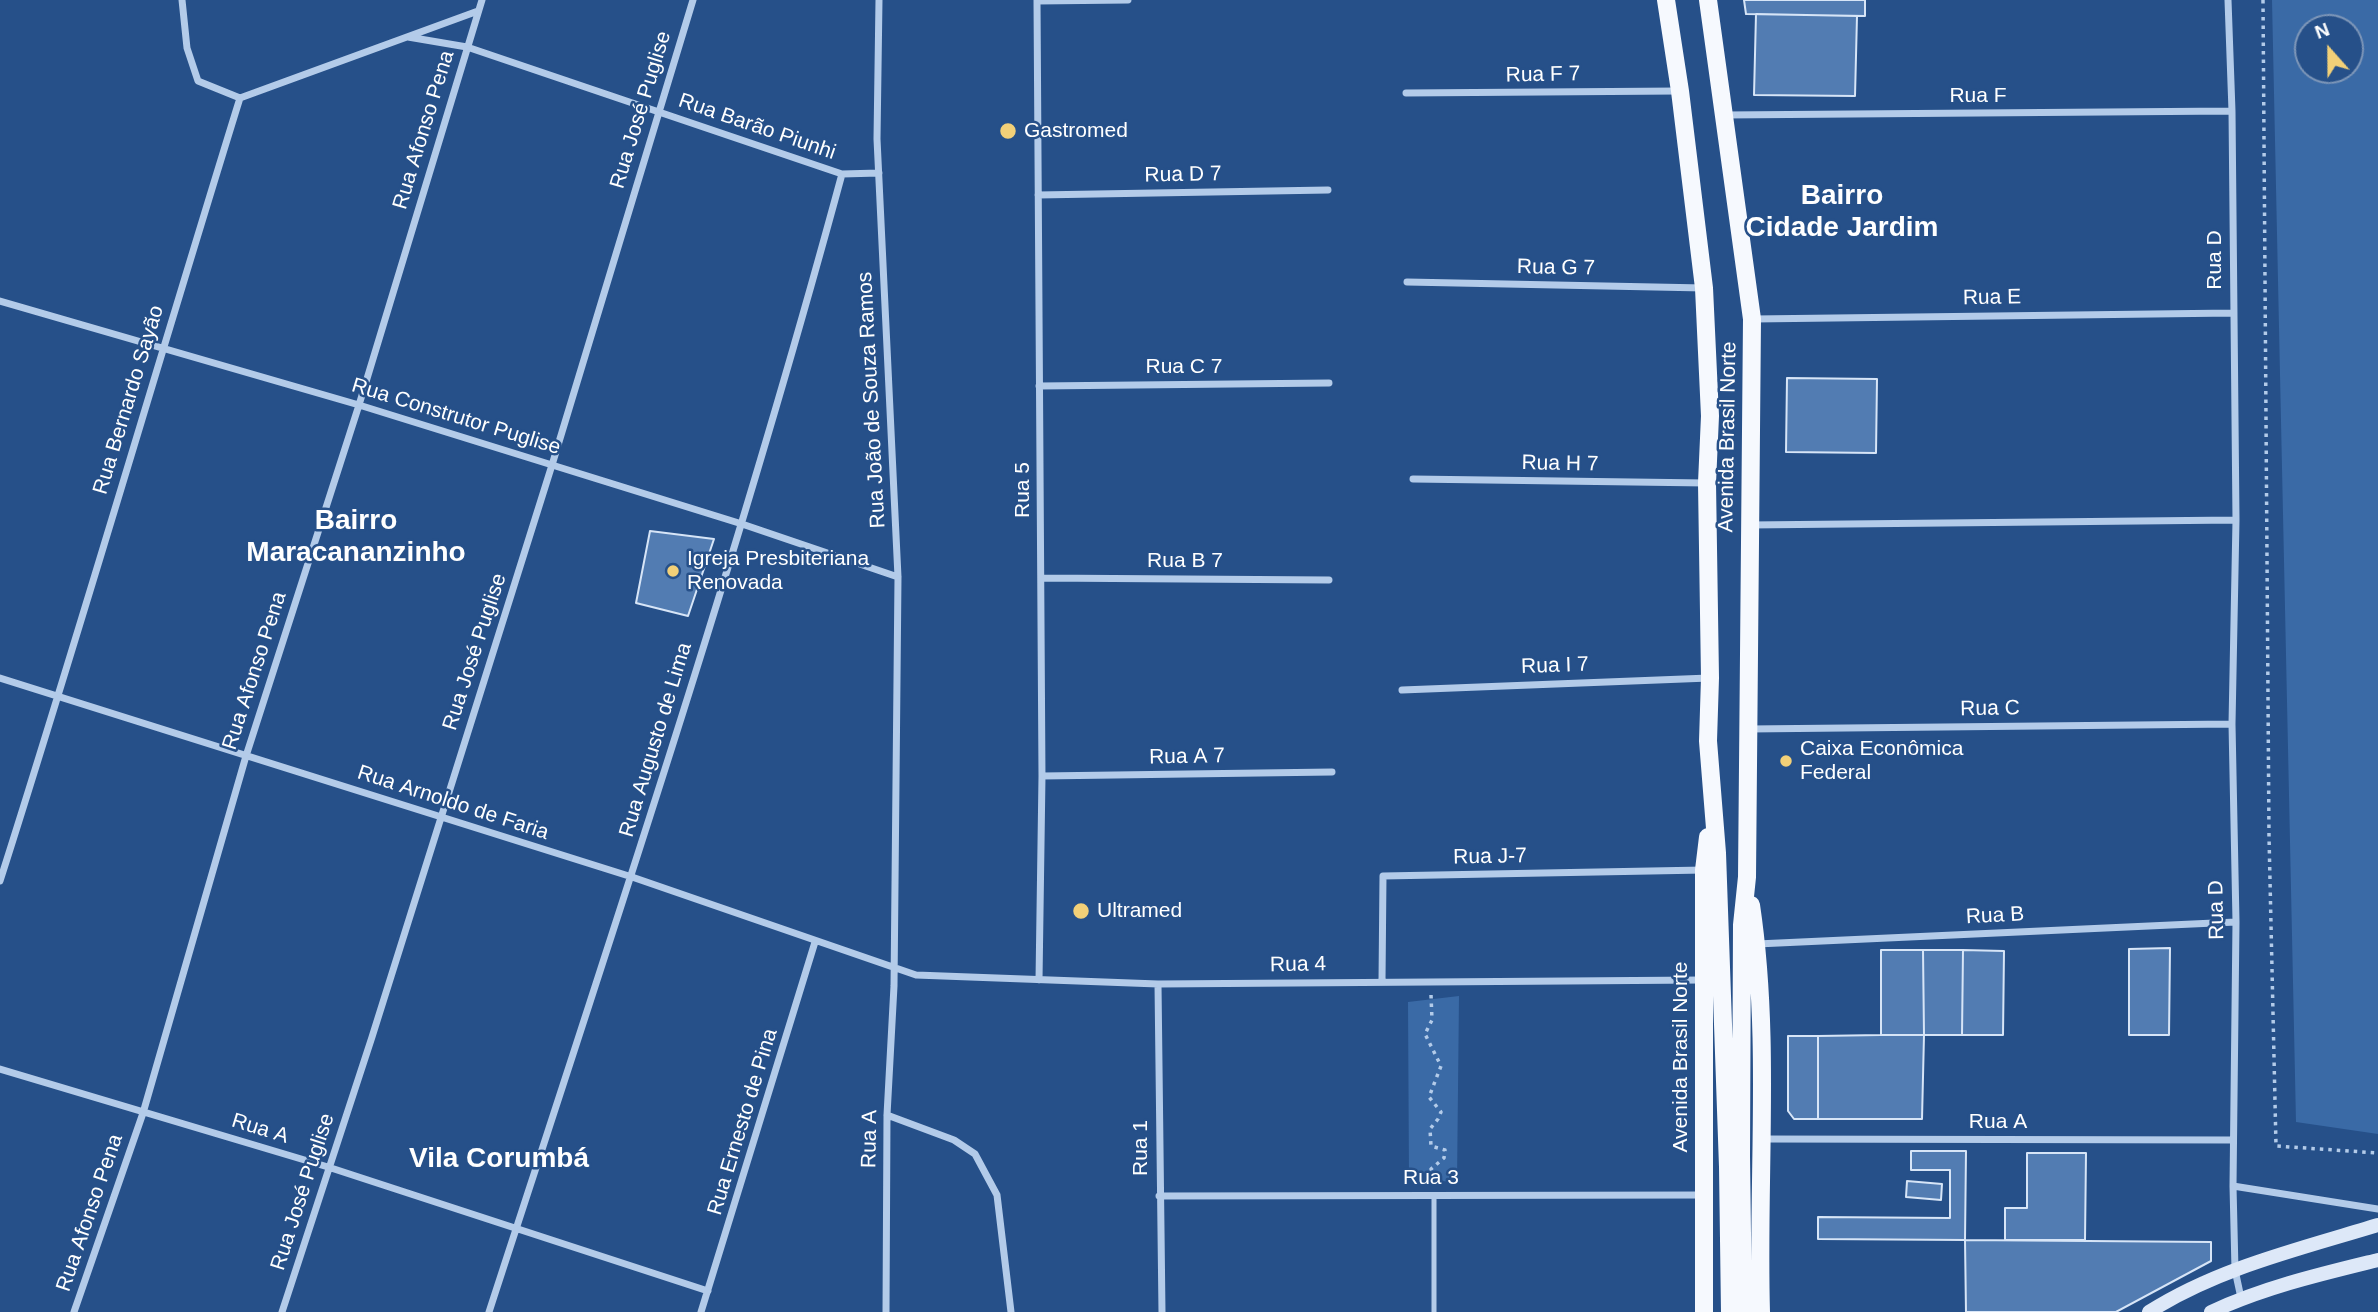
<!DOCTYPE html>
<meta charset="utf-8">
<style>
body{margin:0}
#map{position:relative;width:2378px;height:1312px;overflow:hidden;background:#265089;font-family:Arial,sans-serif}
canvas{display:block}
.north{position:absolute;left:2294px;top:14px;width:70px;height:70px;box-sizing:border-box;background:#265089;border:2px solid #7d96b8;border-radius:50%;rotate:339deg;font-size:19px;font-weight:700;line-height:28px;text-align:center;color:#fff}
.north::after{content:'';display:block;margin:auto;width:24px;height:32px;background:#f2d078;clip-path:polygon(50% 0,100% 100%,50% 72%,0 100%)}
</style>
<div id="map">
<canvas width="2378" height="1312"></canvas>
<div class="north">N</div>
</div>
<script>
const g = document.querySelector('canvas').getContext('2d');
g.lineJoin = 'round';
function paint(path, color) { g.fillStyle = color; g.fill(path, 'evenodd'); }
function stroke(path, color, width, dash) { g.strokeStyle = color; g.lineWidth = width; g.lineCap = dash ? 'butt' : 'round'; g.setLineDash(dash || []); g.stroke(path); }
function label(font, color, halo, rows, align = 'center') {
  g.font = font + ' Arial,sans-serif'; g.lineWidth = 5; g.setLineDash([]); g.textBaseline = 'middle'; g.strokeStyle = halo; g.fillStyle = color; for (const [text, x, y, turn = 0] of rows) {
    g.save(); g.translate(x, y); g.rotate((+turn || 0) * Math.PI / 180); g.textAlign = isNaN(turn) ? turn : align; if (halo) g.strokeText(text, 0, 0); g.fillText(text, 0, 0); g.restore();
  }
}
const green = new Path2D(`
 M 2272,0 L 2378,0 L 2378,1134 L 2296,1122 ZM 2350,28 L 2350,70 L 2308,70 L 2308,28 Z
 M 1459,996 L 1457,1182 L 1409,1179 L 1408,1002 Z`);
const building = new Path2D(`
 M 1744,0 L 1865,0 L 1865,16 L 1746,14 Z
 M 1756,14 L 1857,16 L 1855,96 L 1754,95 Z
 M 1787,378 L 1877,379 L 1876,453 L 1786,452 Z
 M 650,531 L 714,539 L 688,616 L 636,603 Z
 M 2170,948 L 2169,1035 L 2129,1035 L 2129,949 Z
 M 1881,950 L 1923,950 L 1924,1035 L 1881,1035 Z
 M 1923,950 L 1963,950 L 1962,1035 L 1924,1035 Z
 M 1963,950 L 2004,951 L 2003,1035 L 1962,1035 Z
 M 1881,1035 L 1924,1035 L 1922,1119 L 1818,1119 L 1818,1036 Z
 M 1788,1036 L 1818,1036 L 1818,1119 L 1794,1119 L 1788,1111 Z
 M 1911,1151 L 1966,1151 L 1965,1240 L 1818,1239 L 1818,1217 L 1950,1218 L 1950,1170 L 1911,1170 Z
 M 2027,1153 L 2086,1153 L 2085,1240 L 2005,1240 L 2005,1208 L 2027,1208 Z
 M 1907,1181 L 1942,1184 L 1941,1200 L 1906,1197 Z
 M 1965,1240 L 2211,1242 L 2211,1261 L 2116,1312 L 1966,1312 Z`);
const path = new Path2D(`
 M 2263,0 L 2269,836 L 2276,1146 L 2378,1153
 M 1431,995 L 1432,1020 L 1425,1034 L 1441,1066 L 1429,1097 L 1441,1112 L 1438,1119 L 1430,1129 L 1431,1146 L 1445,1150 L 1444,1158 L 1431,1169 L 1436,1183`);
const lane = new Path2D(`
 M 1434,1312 L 1434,1196`);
const street = new Path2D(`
 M 182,0 L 187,48 L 198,81 L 240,98
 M 879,0 L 877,139 L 898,577 L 894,986 L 887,1115 L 886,1312
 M 1037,0 L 1042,776 L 1039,980
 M 2228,0 L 2232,111 L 2236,520 L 2232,724 L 2236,922 L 2233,1186 L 2235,1270 L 2241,1298
 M 1037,1 L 1128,0
 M 408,37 L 467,47 L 842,174 L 879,173
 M 1406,93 L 1678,91
 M 1725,115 L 2232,111
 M 1038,195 L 1328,190
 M 1407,282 L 1704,288
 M 0,301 L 359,405 L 742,524 L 898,577
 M 1754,319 L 2233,313
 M 1039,386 L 1329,383
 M 1413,479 L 1706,483
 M 1750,525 L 2236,520
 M 1041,578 L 1329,580
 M 0,678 L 632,877 L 916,975 L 1158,984 L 1702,980
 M 1402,690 L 1709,678
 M 1749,729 L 2232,724
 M 1042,776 L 1332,772
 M 0,881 C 83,621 159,359 240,98 L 478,11
 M 1757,944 L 2236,922
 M 1382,981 L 1383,876 L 1704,870
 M 1158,984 L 1162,1312
 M 0,1069 L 328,1167 L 708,1291
 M 887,1115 L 954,1140 L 975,1154 L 997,1195 L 1011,1312
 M 1763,1139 L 2233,1140
 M 2233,1186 L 2378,1209
 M 1159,1196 L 1704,1195
 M 74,1312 L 143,1113 L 246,756 L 359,405 L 482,0
 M 282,1312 L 372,1037 L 552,465 L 693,0
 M 489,1312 C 612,934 738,558 842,174
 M 701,1312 L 815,942`);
const secondary = new Path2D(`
 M 2149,1312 C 2218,1268 2300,1249 2378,1225
 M 2211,1312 C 2265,1287 2321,1274 2378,1260`);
const primary = new Path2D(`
 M 1666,0 L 1680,91 L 1704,288 L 1710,416 L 1707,483 L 1710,678 L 1708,741 L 1717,853 L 1728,1167 L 1730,1312
 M 1708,0 L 1752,319 L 1747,877 L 1742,925 L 1741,1156 L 1743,1312
 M 1751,905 C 1771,1039 1757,1177 1761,1312
 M 1704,1312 L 1704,870 L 1708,837`);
const markers = [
 [1008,131,9,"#f2d078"],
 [673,571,7,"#f2d078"],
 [1786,761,7,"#f2d078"],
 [1081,911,9,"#f2d078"]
];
const streetNames = [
 ["Rua F 7",1543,75,-1],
 ["Rua F",1978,96],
 ["Rua José Puglise",641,110,-73],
 ["Rua Barão Piunhi",757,127,19],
 ["Rua Afonso Pena",424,130,-73],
 ["Rua D 7",1183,175,-1],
 ["Rua D",2215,260,-90],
 ["Rua G 7",1556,268,1],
 ["Rua E",1992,298,-1],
 ["Rua C 7",1184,367],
 ["Rua Bernardo Sayão",129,400,-73],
 ["Rua João de Souza Ramos",872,400,-93],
 ["Rua Construtor Puglise",456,417,17],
 ["Avenida Brasil Norte",1728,437,-89],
 ["Rua H 7",1560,464,1],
 ["Rua 5",1023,490,-90],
 ["Rua B 7",1185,561],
 ["Rua José Puglise",475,652,-72],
 ["Rua I 7",1555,666,-2],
 ["Rua Afonso Pena",255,671,-72],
 ["Rua C",1990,709,-1],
 ["Rua Augusto de Lima",656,740,-73],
 ["Rua A 7",1187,757,-1],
 ["Rua Arnoldo de Faria",453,803,18],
 ["Rua J-7",1490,857,-1],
 ["Rua D",2217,910,-91],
 ["Rua B",1995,916,-3],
 ["Rua 4",1298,965,-1],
 ["Avenida Brasil Norte",1681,1057,-90],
 ["Rua Ernesto de Pina",743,1122,-73],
 ["Rua A",1998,1122],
 ["Rua A",260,1129,17],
 ["Rua A",870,1139,-89],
 ["Rua 1",1141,1148,-90],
 ["Rua 3",1431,1178],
 ["Rua José Puglise",303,1192,-72],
 ["Rua Afonso Pena",90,1213,-71]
];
const poiNames = [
 ["Gastromed",1024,131],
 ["Igreja Presbiteriana",687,559],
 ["Renovada",687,583],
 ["Caixa Econômica",1800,749],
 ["Federal",1800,773],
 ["Ultramed",1097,911]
];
const districtNames = [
 ["Bairro",1842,196],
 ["Cidade Jardim",1842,228],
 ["Bairro",356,521],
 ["Maracananzinho",356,553],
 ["Vila Corumbá",499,1159]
];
paint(green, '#3a6aa6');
paint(building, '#527cb2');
stroke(building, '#d7e5f7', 2);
stroke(path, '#b3cbe9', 3.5, [3.5, 5]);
stroke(lane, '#b3cbe9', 5);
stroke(street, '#b3cbe9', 7);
stroke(secondary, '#dde8f8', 14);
stroke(primary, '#f6f9fe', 18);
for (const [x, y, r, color] of markers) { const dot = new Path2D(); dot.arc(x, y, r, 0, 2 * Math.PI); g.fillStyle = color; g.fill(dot); stroke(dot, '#265089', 2.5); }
label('21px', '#fff', '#265089', streetNames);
label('21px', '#fff', '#265089', poiNames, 'left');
label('bold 28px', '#fff', '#265089', districtNames);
</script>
